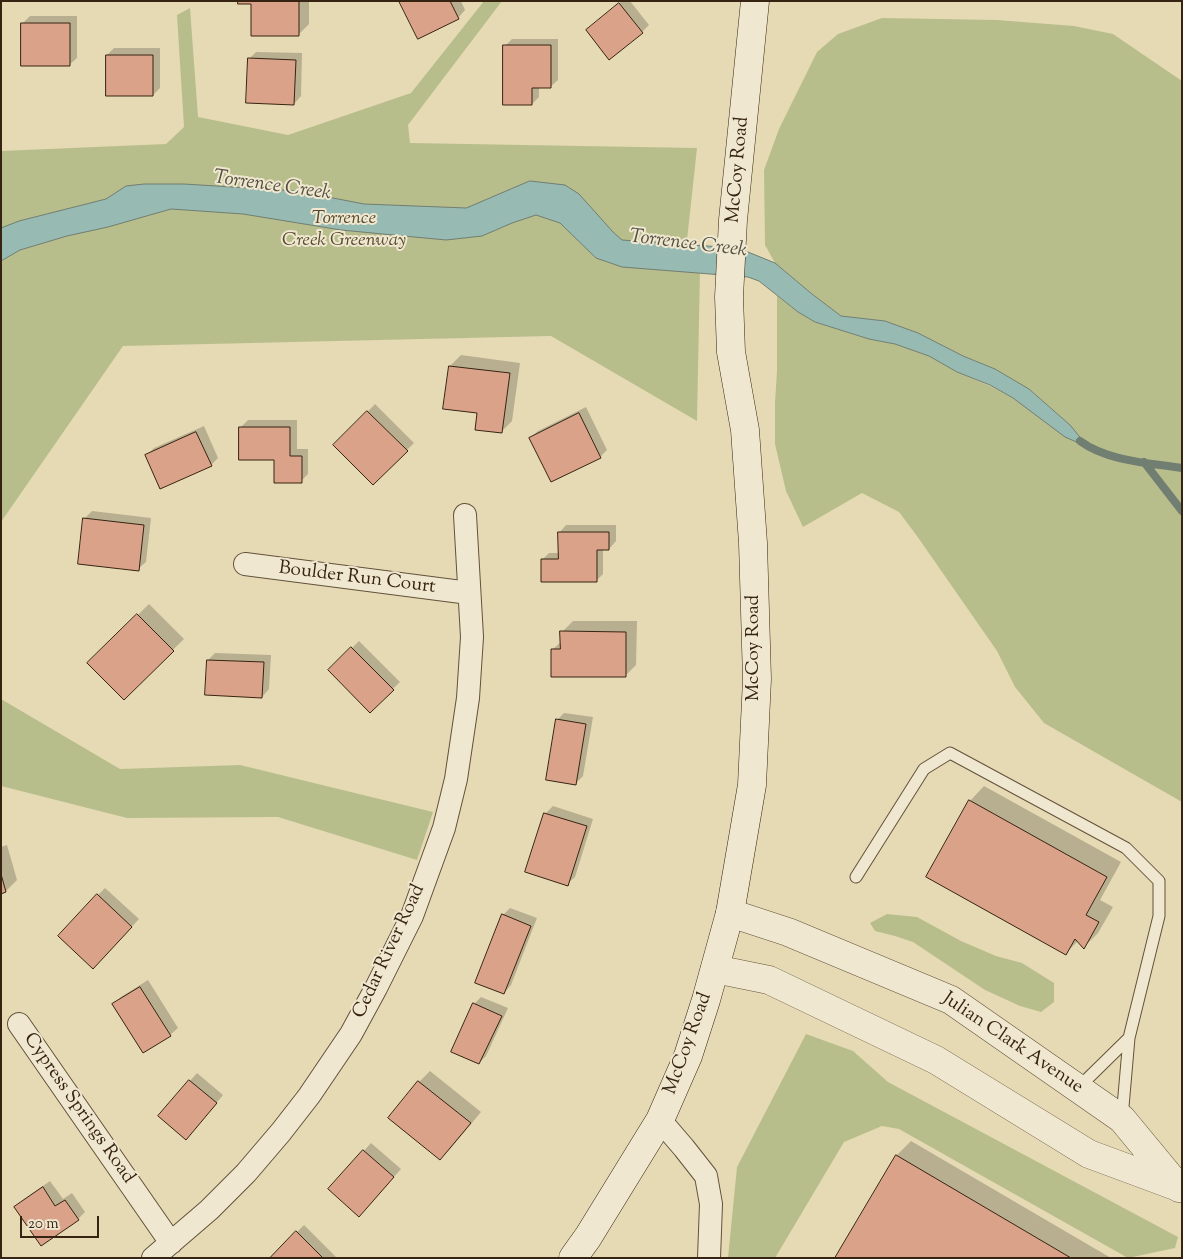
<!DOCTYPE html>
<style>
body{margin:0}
#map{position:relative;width:1183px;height:1259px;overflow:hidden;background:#e6dab5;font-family:"Sorts Mill Goudy",serif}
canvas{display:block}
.frame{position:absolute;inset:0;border:2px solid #372311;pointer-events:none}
.scale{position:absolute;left:20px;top:1216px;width:79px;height:22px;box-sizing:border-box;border:2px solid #372311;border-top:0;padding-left:6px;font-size:15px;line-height:18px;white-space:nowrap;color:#372311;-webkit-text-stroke:4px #efe7cf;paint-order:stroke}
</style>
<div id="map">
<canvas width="1183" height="1259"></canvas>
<div class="frame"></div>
<div class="scale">20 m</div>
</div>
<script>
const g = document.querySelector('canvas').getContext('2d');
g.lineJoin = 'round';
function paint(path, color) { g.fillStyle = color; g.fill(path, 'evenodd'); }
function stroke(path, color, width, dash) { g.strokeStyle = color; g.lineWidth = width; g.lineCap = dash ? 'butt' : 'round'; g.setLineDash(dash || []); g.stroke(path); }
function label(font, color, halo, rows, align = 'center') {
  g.font = font + ' "Sorts Mill Goudy",serif'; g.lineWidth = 4; g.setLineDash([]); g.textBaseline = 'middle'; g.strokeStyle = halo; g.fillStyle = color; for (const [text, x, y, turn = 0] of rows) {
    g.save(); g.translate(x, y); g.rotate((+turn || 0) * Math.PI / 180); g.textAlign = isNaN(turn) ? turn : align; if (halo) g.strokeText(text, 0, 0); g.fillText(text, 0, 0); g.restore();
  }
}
const green = new Path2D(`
 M 484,1 L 502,1 L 408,125 L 410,143 L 697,148 L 684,268 L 700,270 L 697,421 L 551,336 L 123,346 L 1,522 L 1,151 L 166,144 L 184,127 L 177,15 L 190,8 L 198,117 L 288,135 L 411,93 Z
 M 882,18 L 997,20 L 1074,26 L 1113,34 L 1182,81 L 1182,802 L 1044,723 L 1015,687 L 997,651 L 917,536 L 899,512 L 862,493 L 803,527 L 786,491 L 775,444 L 775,402 L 777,371 L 777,296 L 798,312 L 815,322 L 869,339 L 895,344 L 929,356 L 957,372 L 990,386 L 1013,398 L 1070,425 L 1029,389 L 995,369 L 963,356 L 918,333 L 885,321 L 841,316 L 812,294 L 775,263 L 765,245 L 764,170 L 779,129 L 817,52 L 838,34 Z
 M 1,699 L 120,769 L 240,765 L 433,812 L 417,860 L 278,817 L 127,818 L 1,786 Z
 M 887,914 L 917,917 L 961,941 L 996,956 L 1022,963 L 1054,983 L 1054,1002 L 1041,1012 L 1020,1006 L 985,990 L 913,942 L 895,936 L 875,931 L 870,923 Z
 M 806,1034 L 853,1051 L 888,1082 L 1178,1237 L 1175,1248 L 1128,1258 L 899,1129 L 882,1126 L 844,1142 L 775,1258 L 728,1258 L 737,1167 Z`);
const water = new Path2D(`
 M 530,181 L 565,185 L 579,194 L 613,232 L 622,240 L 721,247 L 748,252 L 775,263 L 812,294 L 841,316 L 885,321 L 918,333 L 963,356 L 995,369 L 1029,389 L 1070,425 L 1088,447 L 1065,437 L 1013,398 L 990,385 L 957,372 L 929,356 L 895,344 L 869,339 L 815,322 L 798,312 L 759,281 L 748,277 L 622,267 L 596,258 L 560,223 L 536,215 L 512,223 L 482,236 L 446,240 L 341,230 L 243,214 L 171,209 L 108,227 L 67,236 L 20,250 L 1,261 L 1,228 L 19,221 L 106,199 L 126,186 L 144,184 L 184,184 L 297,191 L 364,204 L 466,208 Z`);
const shadow = new Path2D(`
 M 239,1 L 309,1 L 309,24 L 298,35 L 252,3 Z
 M 400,1 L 461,1 L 465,10 L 458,18 Z
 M 622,1 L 630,1 L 649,25 L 642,32 L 587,30 L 595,23 Z
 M 30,16 L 77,16 L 77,58 L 69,65 L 23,23 Z
 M 512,39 L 558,39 L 558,80 L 550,87 L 539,87 L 539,97 L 532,104 L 505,46 Z
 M 114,48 L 160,48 L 160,88 L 153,95 L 107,55 Z
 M 256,52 L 302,53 L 301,96 L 294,104 L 249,59 Z
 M 461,355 L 520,363 L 512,421 L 501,432 L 478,412 L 450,366 Z
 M 375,404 L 414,443 L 373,484 L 335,445 Z
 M 586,407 L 607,450 L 600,457 L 530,438 L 538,431 Z
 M 248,420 L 297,420 L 297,449 L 308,449 L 308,474 L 301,481 L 241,427 Z
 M 204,426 L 218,458 L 211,465 L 146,456 L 154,448 Z
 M 92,511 L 151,518 L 146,562 L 138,569 L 85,518 Z
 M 566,525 L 616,525 L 616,541 L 609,549 L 603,549 L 603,574 L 596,581 L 542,560 L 549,553 L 559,553 L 559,533 Z
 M 149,604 L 184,639 L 124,698 L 89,663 Z
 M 573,621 L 637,621 L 636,665 L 625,676 L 552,650 L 562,641 L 562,632 Z
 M 359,641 L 400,682 L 370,711 L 330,670 Z
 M 215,653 L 271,655 L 269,689 L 262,697 L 208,660 Z
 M 564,713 L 593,717 L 583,776 L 576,783 L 557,720 Z
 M 984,786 L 1121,862 L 1100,900 L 1113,907 L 1098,933 L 1084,947 L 1078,941 L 1066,953 L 970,801 Z
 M 553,806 L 593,819 L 575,877 L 567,884 L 527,871 L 546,813 Z
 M 7,845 L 17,880 L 6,891 L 1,892 L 1,847 Z
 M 105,888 L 139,919 L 101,960 L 98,895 Z
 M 510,908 L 537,918 L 511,985 L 504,993 L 503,915 Z
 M 148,980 L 178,1028 L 170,1035 L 114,1004 L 121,997 Z
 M 481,997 L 508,1008 L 486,1056 L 479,1063 L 474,1004 Z
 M 430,1071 L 481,1112 L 451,1148 L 440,1159 L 390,1118 L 419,1082 Z
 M 197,1073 L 223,1095 L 193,1131 L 159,1116 Z
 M 911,1141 L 1111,1258 L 836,1258 L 897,1155 Z
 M 371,1143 L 401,1169 L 366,1208 L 330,1189 Z
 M 50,1181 L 63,1199 L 72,1193 L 85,1212 L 78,1219 L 15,1207 L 23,1200 Z
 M 304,1225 L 337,1258 L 271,1258 Z`);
const stream = new Path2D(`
 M 1080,441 C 1107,461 1149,463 1182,468
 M 1144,462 L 1182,511`);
const building = new Path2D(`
 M 238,1 L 299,1 L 299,36 L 251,36 L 251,4 L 238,4 Z
 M 399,1 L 450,1 L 459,19 L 418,39 Z
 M 619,3 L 643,33 L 609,60 L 586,30 Z
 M 21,23 L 70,23 L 70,66 L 21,66 Z
 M 503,45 L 551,45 L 551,88 L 532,88 L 532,105 L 503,105 Z
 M 106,55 L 153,55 L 153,96 L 106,96 Z
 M 248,58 L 296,60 L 294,105 L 246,103 Z
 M 449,366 L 510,373 L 502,433 L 475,430 L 477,413 L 443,409 Z
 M 367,411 L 408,451 L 373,485 L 333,445 Z
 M 579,413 L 601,458 L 551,482 L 529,438 Z
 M 239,427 L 290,427 L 290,456 L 302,456 L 302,483 L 274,483 L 274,460 L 239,460 Z
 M 196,432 L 212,466 L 160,489 L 145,455 Z
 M 83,518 L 144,525 L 139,571 L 78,564 Z
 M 558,532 L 609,532 L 609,550 L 597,550 L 597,582 L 541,582 L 541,559 L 558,559 Z
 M 137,614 L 174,651 L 124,700 L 87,663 Z
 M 560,631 L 626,632 L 626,677 L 551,677 L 551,649 L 560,649 Z
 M 351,647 L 394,690 L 370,713 L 328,670 Z
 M 207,660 L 264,662 L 262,698 L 205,695 Z
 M 556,719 L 586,724 L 576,785 L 546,780 Z
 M 969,800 L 1107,877 L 1086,915 L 1099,922 L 1084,949 L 1075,939 L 1066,955 L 926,877 Z
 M 544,813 L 587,826 L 568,886 L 525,872 Z
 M 1,874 L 6,892 L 1,894 Z
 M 97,894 L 132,927 L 93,969 L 58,936 Z
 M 502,914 L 531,926 L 504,994 L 475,983 Z
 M 140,987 L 171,1036 L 143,1053 L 112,1004 Z
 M 473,1003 L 502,1016 L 479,1064 L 451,1052 Z
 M 189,1080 L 217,1103 L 186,1140 L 158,1116 Z
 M 418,1081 L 471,1123 L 440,1160 L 388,1118 Z
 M 363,1150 L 394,1177 L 359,1217 L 328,1189 Z
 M 896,1155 L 1071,1258 L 835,1258 Z
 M 43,1187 L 55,1206 L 65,1200 L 79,1220 L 41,1246 L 14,1207 Z
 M 296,1231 L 323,1258 L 270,1258 Z`);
const service = new Path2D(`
 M 856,877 L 924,769 L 950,753 L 1126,848 L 1159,881 L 1159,916 L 1129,1038
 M 1078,1088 L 1129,1038 L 1122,1118`);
const minor = new Path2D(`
 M 245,564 L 469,593
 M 19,1024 L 171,1243
 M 660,1120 L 684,1148 L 706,1176 L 711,1204 L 709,1258
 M 153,1258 L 209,1210 L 246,1173 L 281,1132 L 309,1096 L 351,1034 L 376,988 L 412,916 L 444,828 L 456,779 L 468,698 L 472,637 L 465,515`);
const tertiary = new Path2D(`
 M 730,913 L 788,932 L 951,1000 L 1122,1119 L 1179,1188
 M 715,969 L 769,980 L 936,1060 L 1089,1154 L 1178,1187`);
const secondary = new Path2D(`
 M 573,1258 L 588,1237 L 660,1120 L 688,1056 L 706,1000 L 730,913 L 752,785 L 757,679 L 753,543 L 745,430 L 731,352 L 729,297 L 733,220 L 755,1`);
const streetNames = [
 ["McCoy Road",739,170,-85],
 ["Boulder Run Court",357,579,7],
 ["McCoy Road",755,648,-90],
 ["Cedar River Road",390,952,-65],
 ["McCoy Road",689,1044,-70],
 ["Julian Clark Avenue",1012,1044,34],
 ["Cypress Springs Road",78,1109,55]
];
const parkNames = [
 ["Torrence",344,220],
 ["Creek Greenway",344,242]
];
const waterNames = [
 ["Torrence Creek",272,187,8],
 ["Torrence Creek",688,245,7]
];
paint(green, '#b8be8b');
paint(water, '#97bab3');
stroke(water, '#717e72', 1);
paint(shadow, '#0003');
stroke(stream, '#717e72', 8);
paint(building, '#d9a289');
stroke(building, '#372311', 1);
stroke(service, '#63513a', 13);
stroke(minor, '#63513a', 24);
stroke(tertiary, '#63513a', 29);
stroke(secondary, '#372311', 29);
stroke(service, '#efe7cf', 11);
stroke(minor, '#efe7cf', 22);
stroke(tertiary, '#efe7cf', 28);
stroke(secondary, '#efe7cf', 28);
label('19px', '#372311', '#efe7cf', streetNames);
label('italic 19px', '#574a30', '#efe7cf', parkNames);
label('italic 20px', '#545042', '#efe7cf', waterNames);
</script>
